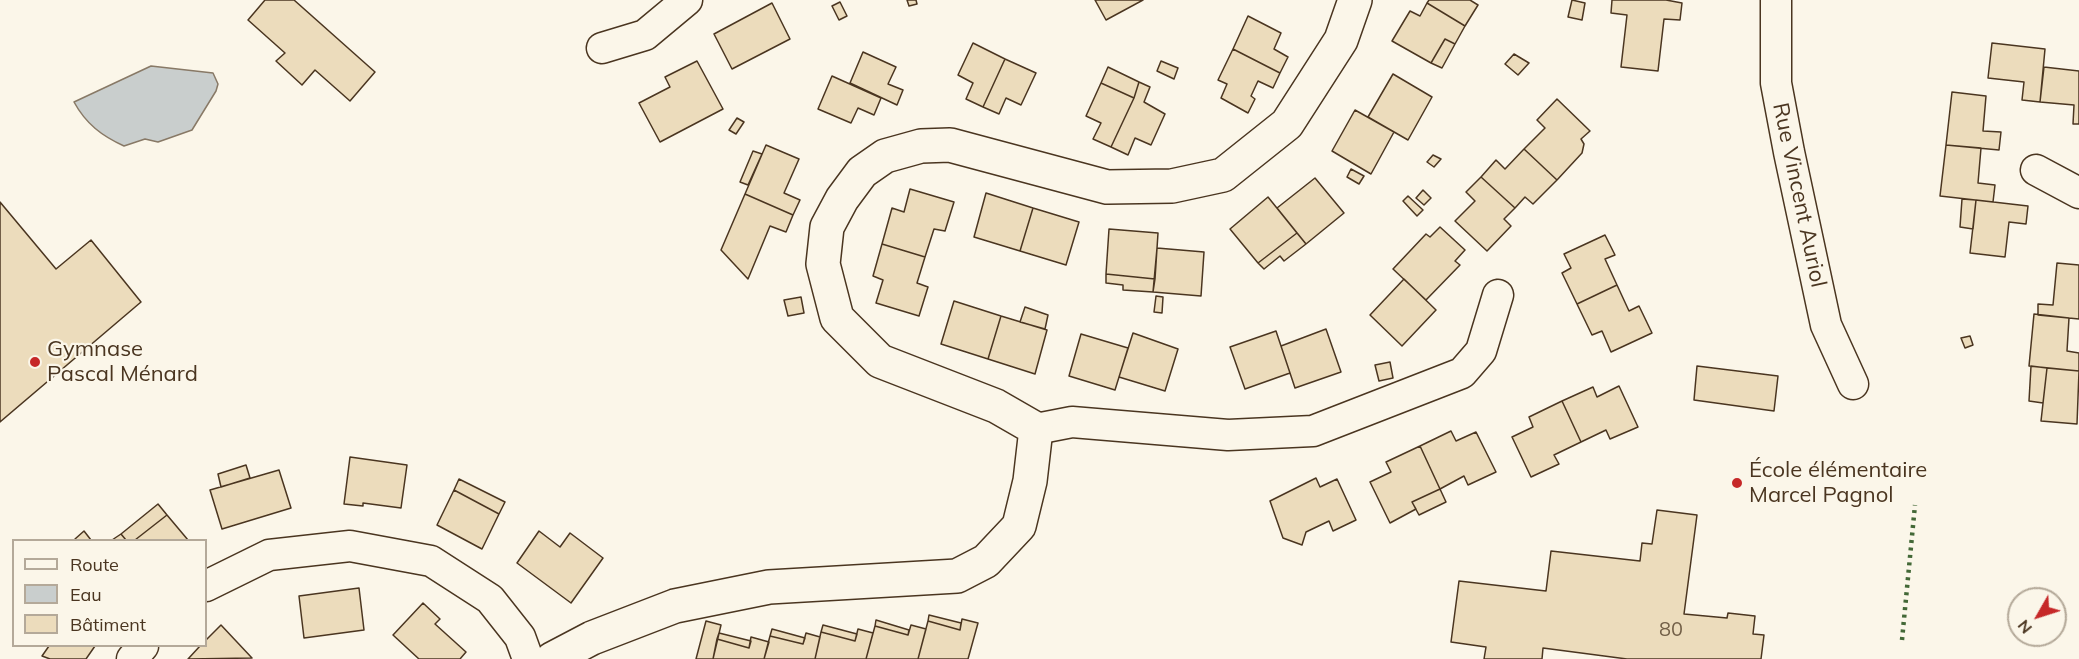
<!DOCTYPE html>
<meta charset="utf-8">
<style>
body{margin:0}
#map{position:relative;width:2079px;height:659px;overflow:hidden;background:#fbf6e9;font-family:Mulish,sans-serif}
canvas{display:block}
.legend{position:absolute;left:12px;top:539px;width:195px;height:108px;box-sizing:border-box;background:#fbf6e9;border:2px solid #b4a999;margin:0;padding:8px 10px;list-style:none;font-size:18px;color:#4a3520}
.legend li{display:flex;align-items:center;gap:12px;height:30px}
.legend b{width:30px;border:2px solid #b4a999}
.north{position:absolute;left:2007px;top:587px;width:60px;height:60px;box-sizing:border-box;background:#fbf6e9;border:2px solid #b4a999;border-radius:50%;rotate:231deg;font-size:16px;font-weight:700;line-height:24px;text-align:center;color:#4a3520}
.north::after{content:'';display:block;margin:auto;width:21px;height:27px;background:#c62828;clip-path:polygon(50% 0,100% 100%,50% 72%,0 100%)}
</style>
<div id="map">
<canvas width="2079" height="659"></canvas>
<ul class="legend">
<li><b style="height:8px;background:#fbf6e9"></b>Route</li>
<li><b style="height:16px;background:#c9cecd"></b>Eau</li>
<li><b style="height:16px;background:#ecdcbc"></b>Bâtiment</li>
</ul>
<div class="north">N</div>
</div>
<script>
const g = document.querySelector('canvas').getContext('2d');
g.lineJoin = 'round';
function paint(path, color) { g.fillStyle = color; g.fill(path, 'evenodd'); }
function stroke(path, color, width, dash) { g.strokeStyle = color; g.lineWidth = width; g.lineCap = dash ? 'butt' : 'round'; g.setLineDash(dash || []); g.stroke(path); }
function label(font, color, halo, rows, align = 'center') {
  g.font = font + ' Mulish,sans-serif'; g.lineWidth = 4.5; g.setLineDash([]); g.textBaseline = 'middle'; g.strokeStyle = halo; g.fillStyle = color; for (const [text, x, y, turn = 0] of rows) {
    g.save(); g.translate(x, y); g.rotate((+turn || 0) * Math.PI / 180); g.textAlign = isNaN(turn) ? turn : align; if (halo) g.strokeText(text, 0, 0); g.fillText(text, 0, 0); g.restore();
  }
}
const water = new Path2D(`
 M 151,66 L 213,73 L 218,84 L 216,91 L 192,130 L 158,142 L 145,139 L 124,146 C 102,136 86,124 74,102 Z`);
const building = new Path2D(`
 M 265,0 L 294,0 L 375,72 L 350,101 L 315,70 L 302,85 L 276,61 L 285,53 L 248,20 Z
 M 907,0 L 916,0 L 917,4 L 909,6 Z
 M 1095,0 L 1143,0 L 1106,20 Z
 M 1429,0 L 1470,0 L 1478,5 L 1465,26 L 1427,3 Z
 M 1572,0 L 1585,3 L 1582,20 L 1568,17 Z
 M 1612,0 L 1666,0 L 1682,3 L 1680,20 L 1664,19 L 1658,71 L 1621,67 L 1627,15 L 1611,13 Z
 M 840,2 L 847,16 L 839,20 L 832,6 Z
 M 772,3 L 790,39 L 732,69 L 714,34 Z
 M 1427,3 L 1465,26 L 1455,44 L 1445,39 L 1431,63 L 1392,41 L 1410,11 L 1420,16 Z
 M 1248,16 L 1281,33 L 1274,49 L 1288,57 L 1280,73 L 1233,49 Z
 M 1445,39 L 1455,44 L 1442,68 L 1431,63 Z
 M 973,43 L 1005,59 L 983,107 L 966,99 L 973,83 L 958,75 Z
 M 1992,43 L 2045,49 L 2040,102 L 2022,100 L 2024,82 L 1988,78 Z
 M 1233,49 L 1280,73 L 1273,88 L 1258,81 L 1251,96 L 1255,99 L 1248,113 L 1221,98 L 1227,84 L 1218,80 Z
 M 863,52 L 896,67 L 888,84 L 903,90 L 897,105 L 850,83 Z
 M 1514,54 L 1529,63 L 1518,75 L 1505,64 Z
 M 1005,59 L 1036,73 L 1021,105 L 1006,98 L 999,114 L 983,107 Z
 M 697,61 L 723,109 L 660,142 L 639,103 L 670,87 L 665,77 Z
 M 1161,61 L 1178,68 L 1174,79 L 1157,71 Z
 M 1108,67 L 1139,82 L 1134,98 L 1101,83 Z
 M 2044,67 L 2079,71 L 2079,124 L 2073,124 L 2074,105 L 2040,102 Z
 M 1393,74 L 1432,97 L 1408,140 L 1368,117 Z
 M 832,76 L 881,98 L 874,115 L 858,108 L 851,123 L 818,109 Z
 M 1139,82 L 1150,87 L 1144,102 L 1165,114 L 1151,145 L 1135,138 L 1128,155 L 1111,147 L 1134,98 Z
 M 1101,83 L 1134,98 L 1111,147 L 1093,139 L 1101,123 L 1086,116 Z
 M 1952,92 L 1986,96 L 1983,131 L 2001,132 L 1999,150 L 1946,145 Z
 M 1557,99 L 1590,131 L 1581,139 L 1584,144 L 1582,153 L 1557,180 L 1524,149 L 1545,128 L 1537,120 Z
 M 1355,110 L 1394,132 L 1371,174 L 1332,151 Z
 M 737,118 L 744,122 L 736,134 L 729,130 Z
 M 766,145 L 799,159 L 784,193 L 800,200 L 793,215 L 745,194 Z
 M 1946,145 L 1981,148 L 1978,183 L 1995,185 L 1993,202 L 1940,196 Z
 M 1524,149 L 1557,180 L 1533,204 L 1525,197 L 1515,208 L 1481,177 L 1496,160 L 1505,169 Z
 M 753,151 L 762,154 L 748,185 L 740,182 Z
 M 1433,155 L 1441,159 L 1434,167 L 1427,162 Z
 M 1351,169 L 1364,176 L 1359,184 L 1347,177 Z
 M 1481,177 L 1515,208 L 1504,219 L 1511,226 L 1487,251 L 1455,221 L 1475,201 L 1466,192 Z
 M 1315,178 L 1344,213 L 1306,244 L 1277,208 Z
 M 910,189 L 954,202 L 945,231 L 934,229 L 925,257 L 882,244 L 892,208 L 904,212 Z
 M 1423,190 L 1431,198 L 1424,205 L 1416,198 Z
 M 986,193 L 1033,208 L 1020,251 L 974,237 Z
 M 745,194 L 793,215 L 786,232 L 770,226 L 748,279 L 721,250 Z
 M 1408,196 L 1423,210 L 1417,216 L 1403,201 Z
 M 1268,197 L 1297,233 L 1258,263 L 1230,229 Z
 M 1962,199 L 1976,200 L 1973,229 L 1960,227 Z
 M 1976,200 L 2028,206 L 2026,224 L 2009,222 L 2005,257 L 1970,253 Z
 M 0,202 L 56,269 L 91,240 L 141,302 L 0,422 Z
 M 1033,208 L 1079,222 L 1066,265 L 1020,251 Z
 M 1440,227 L 1465,250 L 1455,261 L 1460,265 L 1426,300 L 1393,269 L 1426,234 L 1430,237 Z
 M 1109,229 L 1158,233 L 1155,279 L 1106,274 Z
 M 1297,233 L 1306,244 L 1284,261 L 1280,256 L 1264,269 L 1258,263 Z
 M 1605,235 L 1615,255 L 1605,259 L 1617,285 L 1577,304 L 1562,273 L 1571,268 L 1564,254 Z
 M 882,244 L 925,257 L 917,283 L 928,287 L 919,316 L 876,303 L 883,280 L 873,276 Z
 M 1157,248 L 1204,252 L 1201,296 L 1153,292 Z
 M 2057,263 L 2079,265 L 2079,319 L 2038,315 L 2038,304 L 2053,305 Z
 M 1106,274 L 1155,279 L 1153,292 L 1123,290 L 1123,285 L 1106,283 Z
 M 1404,279 L 1436,310 L 1402,346 L 1370,315 Z
 M 1617,285 L 1629,311 L 1639,306 L 1652,333 L 1611,352 L 1602,331 L 1592,335 L 1577,304 Z
 M 1156,296 L 1163,297 L 1162,313 L 1154,312 Z
 M 801,297 L 804,313 L 788,316 L 784,300 Z
 M 954,301 L 1001,316 L 988,359 L 941,344 Z
 M 1025,307 L 1048,315 L 1045,329 L 1020,322 Z
 M 2034,314 L 2069,318 L 2067,351 L 2079,353 L 2079,371 L 2029,366 Z
 M 1001,316 L 1047,330 L 1035,374 L 988,359 Z
 M 1326,329 L 1341,372 L 1295,388 L 1281,346 Z
 M 1276,331 L 1290,373 L 1245,389 L 1230,347 Z
 M 1133,333 L 1178,349 L 1165,391 L 1119,377 Z
 M 1081,334 L 1128,348 L 1115,390 L 1069,376 Z
 M 1970,336 L 1973,345 L 1965,348 L 1961,338 Z
 M 1390,362 L 1393,378 L 1379,381 L 1375,365 Z
 M 1697,366 L 1778,376 L 1774,411 L 1694,400 Z
 M 2031,366 L 2047,368 L 2043,403 L 2029,401 Z
 M 2047,368 L 2079,371 L 2077,424 L 2041,421 Z
 M 1619,386 L 1638,427 L 1610,439 L 1606,430 L 1581,442 L 1562,401 L 1593,387 L 1597,397 Z
 M 1562,401 L 1581,442 L 1554,455 L 1559,464 L 1531,477 L 1512,437 L 1533,427 L 1529,417 Z
 M 1451,431 L 1456,441 L 1476,432 L 1496,472 L 1468,485 L 1464,476 L 1440,489 L 1420,446 Z
 M 1420,446 L 1440,489 L 1412,502 L 1416,509 L 1390,523 L 1370,482 L 1391,472 L 1386,462 Z
 M 350,457 L 407,465 L 401,508 L 363,503 L 363,506 L 344,504 Z
 M 246,465 L 250,478 L 221,487 L 218,474 Z
 M 279,470 L 291,508 L 222,529 L 210,490 Z
 M 1316,478 L 1320,487 L 1337,479 L 1356,520 L 1333,531 L 1329,521 L 1306,532 L 1302,545 L 1283,538 L 1270,501 Z
 M 459,479 L 505,502 L 499,514 L 454,490 Z
 M 1440,489 L 1446,502 L 1419,515 L 1412,502 Z
 M 454,490 L 499,514 L 482,549 L 437,525 Z
 M 158,504 L 167,515 L 135,540 L 126,540 L 121,534 Z
 M 1657,510 L 1697,515 L 1684,614 L 1727,618 L 1728,613 L 1755,616 L 1753,634 L 1764,635 L 1761,659 L 1627,659 L 1543,648 L 1542,659 L 1484,659 L 1486,647 L 1451,642 L 1459,581 L 1546,591 L 1551,551 L 1640,561 L 1642,543 L 1652,544 Z
 M 167,515 L 188,540 L 135,540 Z
 M 84,531 L 91,540 L 77,540 L 75,539 Z
 M 539,531 L 560,547 L 570,533 L 603,558 L 571,603 L 517,563 Z
 M 121,534 L 126,540 L 112,540 Z
 M 359,588 L 364,630 L 304,638 L 299,596 Z
 M 423,603 L 440,619 L 435,624 L 466,652 L 460,659 L 419,659 L 393,635 Z
 M 929,615 L 961,623 L 960,630 L 928,621 Z
 M 962,619 L 978,623 L 968,659 L 918,659 L 928,621 L 960,630 Z
 M 876,620 L 909,630 L 908,635 L 875,626 Z
 M 706,621 L 721,625 L 713,659 L 696,659 Z
 M 221,625 L 252,658 L 188,659 L 200,646 L 206,646 L 206,640 Z
 M 823,625 L 857,634 L 855,641 L 821,632 Z
 M 911,625 L 926,629 L 918,659 L 866,659 L 875,626 L 908,635 Z
 M 772,629 L 805,638 L 803,644 L 770,636 Z
 M 858,629 L 873,633 L 866,659 L 815,659 L 821,632 L 855,641 Z
 M 719,633 L 751,641 L 749,648 L 717,639 Z
 M 806,633 L 820,637 L 815,659 L 764,659 L 770,636 L 803,644 Z
 M 751,637 L 769,642 L 764,659 L 713,659 L 717,639 L 749,648 Z
 M 49,646 L 95,646 L 86,659 L 50,659 L 42,656 Z`);
const street = new Path2D(`
 M 1776,0 L 1776,83 L 1789,152 L 1826,325 L 1853,384
 M 602,48 L 645,35 L 687,0
 M 2036,170 L 2079,193
 M 1036,429 L 1072,422 L 1228,435 L 1313,431 L 1462,373 L 1481,351 L 1498,295
 M 206,586 L 269,555 L 350,546 L 431,561 L 490,599 L 520,637 L 528,659
 M 132,659 L 143,646`);
const secondary = new Path2D(`
 M 552,659 L 592,638 L 675,606 L 769,587 L 957,576 L 986,561 L 1019,526 L 1030,481 L 1036,429 L 996,406 L 880,361 L 837,318 L 823,264 L 827,227 L 842,199 L 862,172 L 885,156 L 921,146 L 950,145 L 1107,187 L 1172,186 L 1223,175 L 1287,124 L 1341,40 L 1355,0`);
const hedge = new Path2D(`
 M 1902,640 L 1915,505`);
const markers = [
 [35,362,6,"#c62828"],
 [1737,483,6,"#c62828"]
];
const numberNames = [
 ["80",1671,630]
];
const streetNames = [
 ["Rue Vincent Auriol",1799,195,78]
];
const poiNames = [
 ["Gymnase",47,349],
 ["Pascal Ménard",47,374],
 ["École élémentaire",1749,470],
 ["Marcel Pagnol",1749,495]
];
paint(water, '#c9cecd');
stroke(water, '#887966', 1.5);
paint(building, '#ecdcbc');
stroke(building, '#4a3520', 1.5);
stroke(street, '#4a3520', 33);
stroke(secondary, '#4a3520', 36);
stroke(street, '#fbf6e9', 30);
stroke(secondary, '#fbf6e9', 33);
stroke(hedge, '#436837', 4.5, [3, 4.5]);
for (const [x, y, r, color] of markers) { const dot = new Path2D(); dot.arc(x, y, r, 0, 2 * Math.PI); g.fillStyle = color; g.fill(dot); stroke(dot, '#fbf6e9', 2); }
label('20px', '#725f47', null, numberNames);
label('22px', '#4a3520', '#fbf6e9', streetNames);
label('22px', '#4a3520', '#fbf6e9', poiNames, 'left');
</script>
